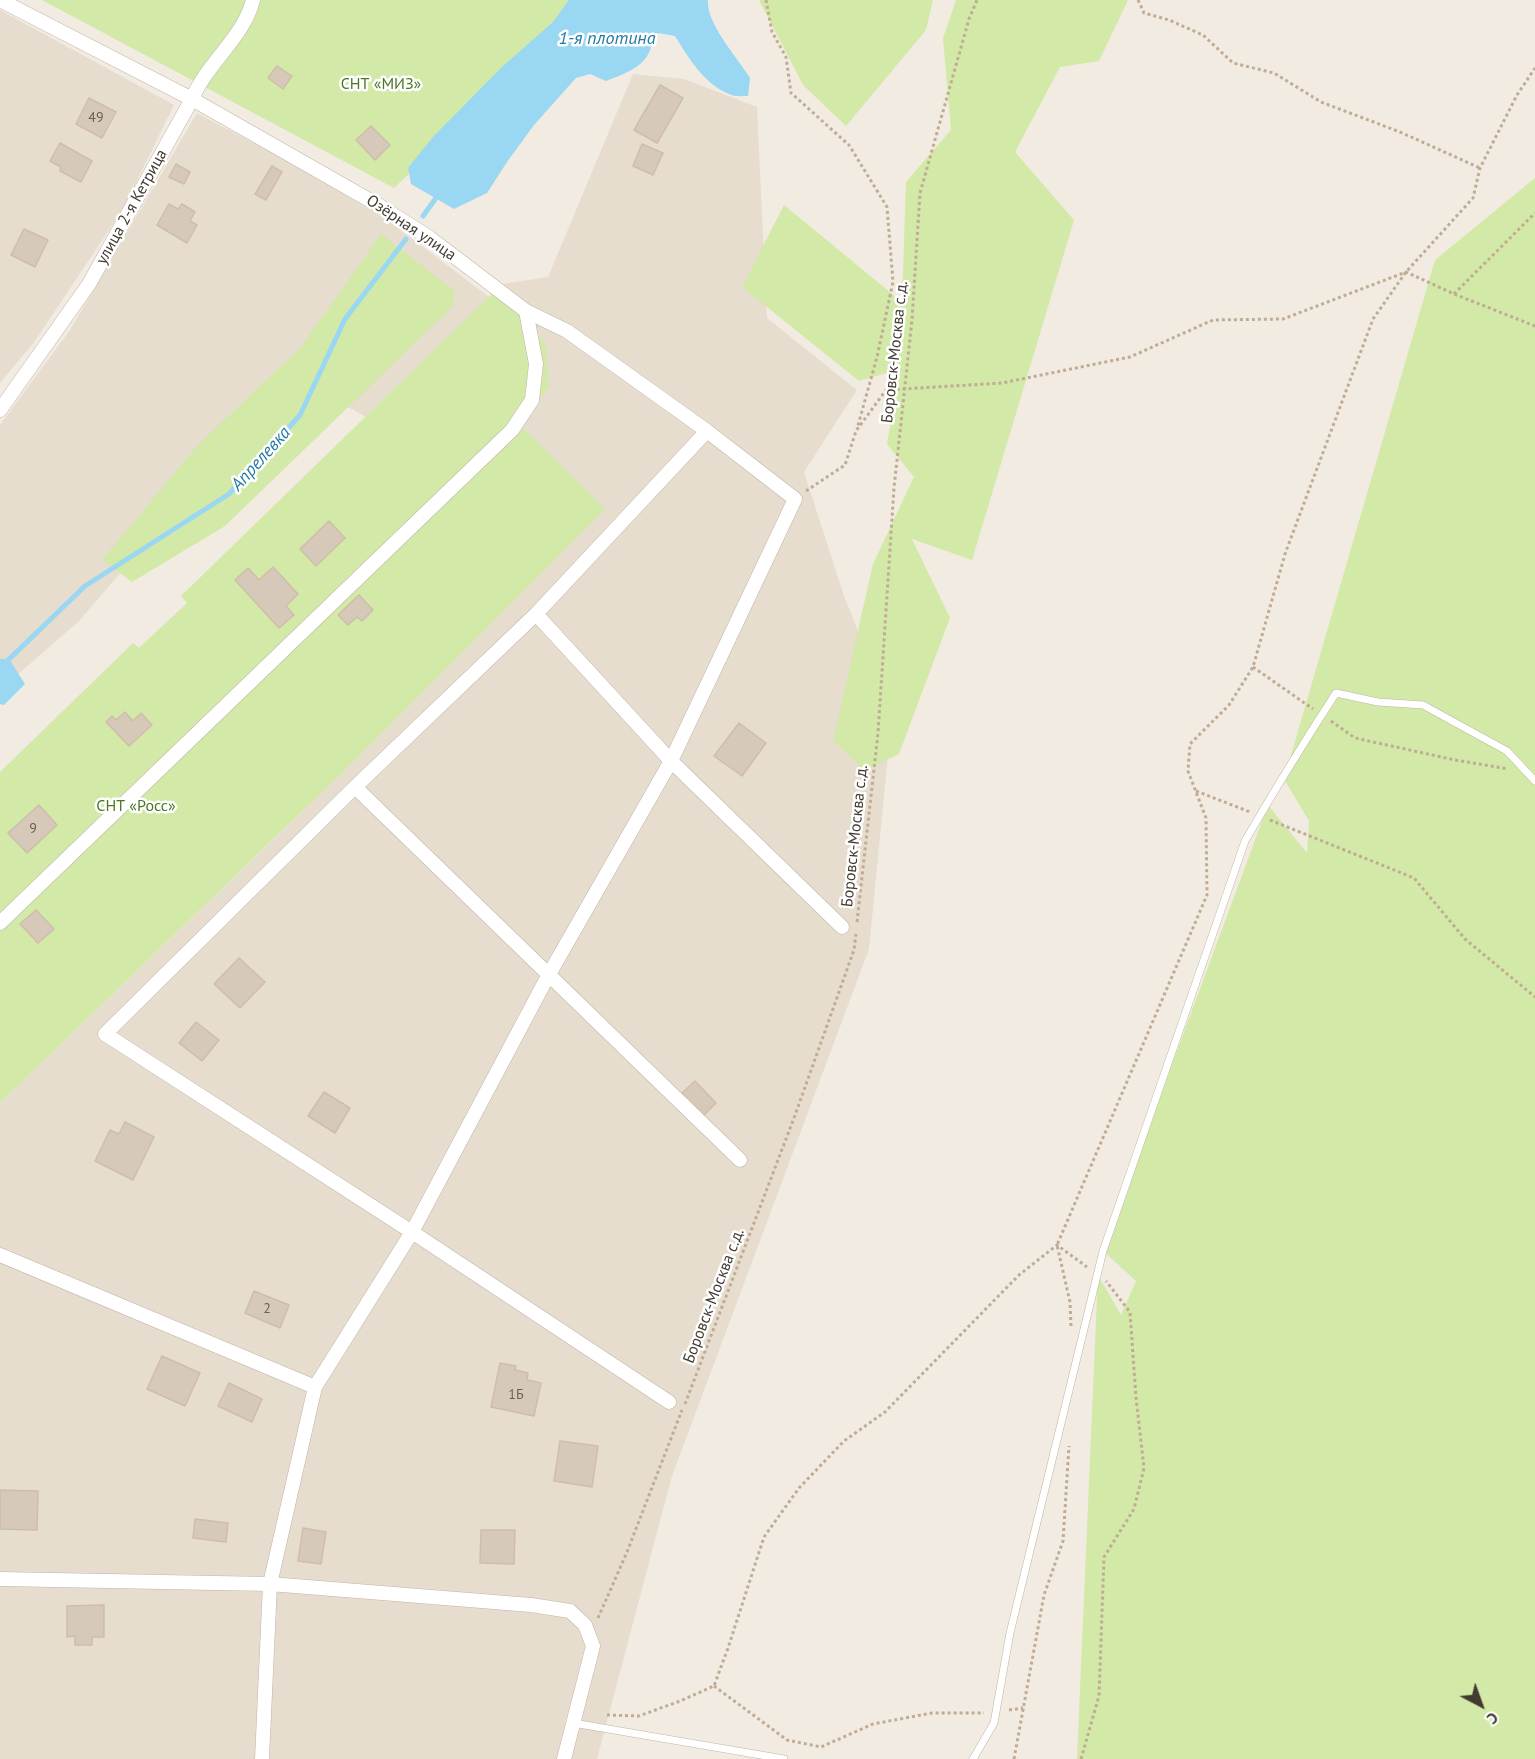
<!DOCTYPE html>
<meta charset="utf-8">
<style>
body{margin:0}
#map{position:relative;width:1535px;height:1759px;overflow:hidden;background:#f2ebe2;font-family:"PT Sans",sans-serif}
canvas{display:block}
.north{position:absolute;left:1451px;top:1675px;width:60px;height:60px;-webkit-text-stroke:4px #fff;paint-order:stroke;rotate:139deg;font-size:16px;font-weight:700;line-height:24px;text-align:center;color:#433b32}
.north::after{content:'';display:block;margin:auto;width:21px;height:27px;background:#433b32;clip-path:polygon(50% 0,100% 100%,50% 72%,0 100%)}
</style>
<div id="map">
<canvas width="1535" height="1759"></canvas>
<div class="north">С</div>
</div>
<script>
const g = document.querySelector('canvas').getContext('2d');
g.lineJoin = 'round';
function paint(path, color) { g.fillStyle = color; g.fill(path, 'evenodd'); }
function stroke(path, color, width, dash) { g.strokeStyle = color; g.lineWidth = width; g.lineCap = dash ? 'butt' : 'round'; g.setLineDash(dash || []); g.stroke(path); }
function label(font, color, halo, rows, align = 'center') {
  g.font = font + ' "PT Sans",sans-serif'; g.lineWidth = 5; g.setLineDash([]); g.textBaseline = 'middle'; g.strokeStyle = halo; g.fillStyle = color; for (const [text, x, y, turn = 0] of rows) {
    g.save(); g.translate(x, y); g.rotate((+turn || 0) * Math.PI / 180); g.textAlign = isNaN(turn) ? turn : align; if (halo) g.strokeText(text, 0, 0); g.fillText(text, 0, 0); g.restore();
  }
}
const residential = new Path2D(`
 M 0,10 L 174,105 L 123,209 L 35,341 L 0,383 Z
 M 633,74 L 684,79 L 757,107 L 767,318 L 857,390 L 804,472 L 844,596 L 892,715 L 869,949 L 672,1476 L 597,1759 L 0,1759 L 0,1103 L 301,813 L 531,438 L 521,426 L 546,345 L 502,284 L 548,277 Z
 M 197,113 L 291,163 L 389,221 L 489,297 L 366,417 L 315,389 L 173,512 L 79,621 L 0,690 L 0,425 L 70,330 Z`);
const green = new Path2D(`
 M 42,0 L 586,0 L 498,90 L 394,188 Z
 M 759,0 L 933,0 L 926,30 L 846,126 L 803,85 Z
 M 956,0 L 1128,0 L 1099,61 L 1060,67 L 1015,152 L 1074,220 L 972,560 L 912,539 L 950,618 L 899,754 L 865,770 L 833,741 L 873,564 L 914,477 L 887,444 L 900,369 L 859,381 L 742,287 L 784,205 L 902,302 L 906,182 L 951,130 L 943,38 Z
 M 1535,178 L 1535,1759 L 1077,1759 L 1098,1275 L 1121,1315 L 1136,1281 L 1103,1251 L 1268,805 L 1307,853 L 1309,821 L 1284,779 L 1435,260 Z
 M 381,234 L 455,291 L 452,307 L 225,526 L 132,582 L 102,560 L 198,445 L 301,347 Z
 M 502,284 L 546,345 L 549,386 L 521,426 L 605,509 L 348,767 L 0,1103 L 0,772 L 133,643 L 139,648 L 187,603 L 181,596 Z`);
const water = new Path2D(`
 M 569,0 L 708,0 C 706,24 738,58 750,78 L 748,96 C 742,96 734,97 729,94 C 704,84 688,57 675,36 L 658,33 C 652,41 651,52 645,59 C 636,70 619,76 606,81 L 590,74 L 576,78 L 534,125 L 507,162 L 487,193 L 454,209 L 411,184 L 408,168 L 433,137 L 501,68 L 553,22 Z
 M 0,659 L 9,659 L 25,684 L 4,705 L 0,704 Z`);
const stream = new Path2D(`
 M 423,216 L 436,198
 M 0,668 L 85,586 L 229,494 L 300,415 L 345,319 L 406,239`);
const building = new Path2D(`
 M 277,66 L 292,76 L 283,89 L 268,78 Z
 M 660,85 L 683,98 L 657,143 L 634,130 Z
 M 89,98 L 116,112 L 102,138 L 76,124 Z
 M 371,126 L 390,145 L 375,160 L 356,140 Z
 M 60,143 L 92,161 L 81,182 L 60,171 L 61,167 L 50,161 Z
 M 642,144 L 663,153 L 653,175 L 633,166 Z
 M 176,164 L 190,172 L 184,184 L 169,177 Z
 M 272,166 L 282,172 L 266,200 L 255,194 Z
 M 169,204 L 178,209 L 182,204 L 195,212 L 190,221 L 197,225 L 187,243 L 157,225 Z
 M 24,229 L 48,240 L 35,267 L 11,255 Z
 M 329,521 L 345,538 L 316,566 L 300,549 Z
 M 273,567 L 298,594 L 286,606 L 294,615 L 279,628 L 235,580 L 248,568 L 259,580 Z
 M 359,595 L 373,610 L 362,621 L 357,617 L 348,625 L 338,615 Z
 M 125,712 L 133,721 L 141,713 L 152,725 L 129,746 L 106,722 L 112,716 L 116,720 Z
 M 739,723 L 766,743 L 742,776 L 714,756 Z
 M 39,805 L 57,825 L 27,853 L 8,833 Z
 M 36,910 L 54,929 L 38,943 L 20,924 Z
 M 239,958 L 265,982 L 240,1008 L 214,984 Z
 M 196,1022 L 219,1040 L 202,1061 L 179,1043 Z
 M 695,1081 L 716,1103 L 702,1117 L 680,1095 Z
 M 324,1092 L 350,1108 L 335,1133 L 308,1116 Z
 M 125,1122 L 154,1137 L 133,1180 L 95,1161 L 110,1130 L 119,1134 Z
 M 254,1291 L 289,1305 L 280,1328 L 245,1313 Z
 M 162,1356 L 200,1373 L 185,1406 L 147,1389 Z
 M 500,1363 L 516,1366 L 515,1370 L 528,1373 L 527,1380 L 541,1383 L 534,1416 L 491,1407 Z
 M 229,1383 L 262,1399 L 252,1422 L 218,1406 Z
 M 560,1441 L 598,1446 L 592,1487 L 554,1481 Z
 M 0,1490 L 38,1491 L 37,1530 L 0,1529 Z
 M 195,1519 L 228,1523 L 226,1542 L 193,1538 Z
 M 303,1528 L 326,1532 L 321,1564 L 298,1561 Z
 M 481,1530 L 515,1530 L 514,1564 L 480,1563 Z
 M 104,1605 L 104,1637 L 92,1637 L 92,1645 L 75,1645 L 75,1636 L 67,1637 L 67,1606 Z`);
const path = new Path2D(`
 M 766,0 L 772,32 L 786,57 L 791,93 L 849,145 L 887,207 L 893,282 L 877,357 L 857,429
 M 1138,0 L 1144,13 L 1169,20 L 1203,35 L 1233,63 L 1274,73 L 1321,102 L 1400,132 L 1480,168
 M 1454,294 L 1535,213
 M 806,491 L 845,465 L 856,431 L 886,390 L 1002,383 L 1130,357 L 1213,320 L 1283,319 L 1406,272 L 1454,294 L 1535,326
 M 1253,667 L 1313,709
 M 1331,721 L 1355,738 L 1455,760 L 1508,769
 M 1196,791 L 1250,812
 M 1270,820 L 1414,878 L 1465,939 L 1535,997
 M 857,922 L 878,733 L 894,488 L 912,320 L 920,193 L 969,19 L 977,0
 M 1071,1326 L 1070,1302 L 1057,1245 L 1207,895 L 1206,818 L 1188,771 L 1190,744 L 1229,705 L 1253,667 L 1285,554 L 1373,319 L 1406,272 L 1473,198 L 1480,168 L 1517,95 L 1535,68
 M 685,1404 L 794,1118 L 854,950 L 856,934
 M 598,1618 L 627,1552 L 682,1410
 M 714,1686 L 787,1740 L 821,1747 L 873,1724 L 932,1713 L 984,1713
 M 1009,1710 L 1023,1708
 M 607,1715 L 639,1716 L 680,1701 L 714,1686 L 728,1648 L 764,1537 L 799,1488 L 844,1441 L 885,1412 L 1019,1275 L 1057,1245 L 1087,1267
 M 1014,1759 L 1044,1595 L 1063,1541 L 1069,1446
 M 1081,1759 L 1099,1696 L 1104,1557 L 1134,1509 L 1144,1468 L 1136,1398 L 1130,1312 L 1106,1281`);
const lane = new Path2D(`
 M 573,1723 L 784,1759
 M 973,1759 L 994,1723 L 1010,1633 L 1103,1251 L 1245,841 C 1274,791 1304,742 1336,693 L 1378,702 L 1423,705 L 1507,751 L 1535,781`);
const street = new Path2D(`
 M 0,0 L 192,99 L 378,205 L 430,238 L 526,311 L 567,331 L 707,431 L 795,499 L 671,761 L 548,976 L 412,1232 L 315,1387 L 270,1584 L 262,1759
 M 0,410 L 89,284 L 192,99 C 207,63 244,37 253,0
 M 536,614 L 671,761 L 842,927
 M 355,787 L 740,1160
 M 0,923 L 512,430 L 532,400 L 536,364 L 526,311
 M 0,1255 L 315,1387
 M 669,1402 L 412,1232 L 105,1034 L 355,787 L 536,614 L 707,431
 M 0,1579 L 270,1584 L 531,1605 L 570,1611 L 585,1625 L 593,1646 L 564,1759`);
const numberNames = [
 ["49",96,118],
 ["9",33,829],
 ["2",267,1309],
 ["1Б",516,1395]
];
const parkNames = [
 ["СНТ «МИЗ»",381,84],
 ["СНТ «Росс»",136,806]
];
const streetNames = [
 ["улица 2-я Кетрица",132,207,-61],
 ["Озёрная улица",411,228,34],
 ["Боровск-Москва с.д.",895,352,-84],
 ["Боровск-Москва с.д.",855,836,-84],
 ["Боровск-Москва с.д.",714,1296,-69]
];
const waterNames = [
 ["1-я плотина",607,39],
 ["Апрелевка",261,459,-48]
];
paint(residential, '#e6ddcf');
paint(green, '#d2e9a7');
paint(water, '#99d7f3');
stroke(stream, '#99d7f3', 5);
paint(building, '#d7c9ba');
stroke(building, '#cfbda9', 1.5);
stroke(lane, '#c0b5a7', 8);
stroke(street, '#c0b5a7', 15);
stroke(path, '#c0ac94', 3, [3, 3]);
stroke(lane, '#fff', 7);
stroke(street, '#fff', 14);
label('14px', '#685e54', null, numberNames);
label('16px', '#4b7723', '#fff', parkNames);
label('16px', '#433b32', '#fff', streetNames);
label('italic 18px', '#257aa4', '#fff', waterNames);
</script>
